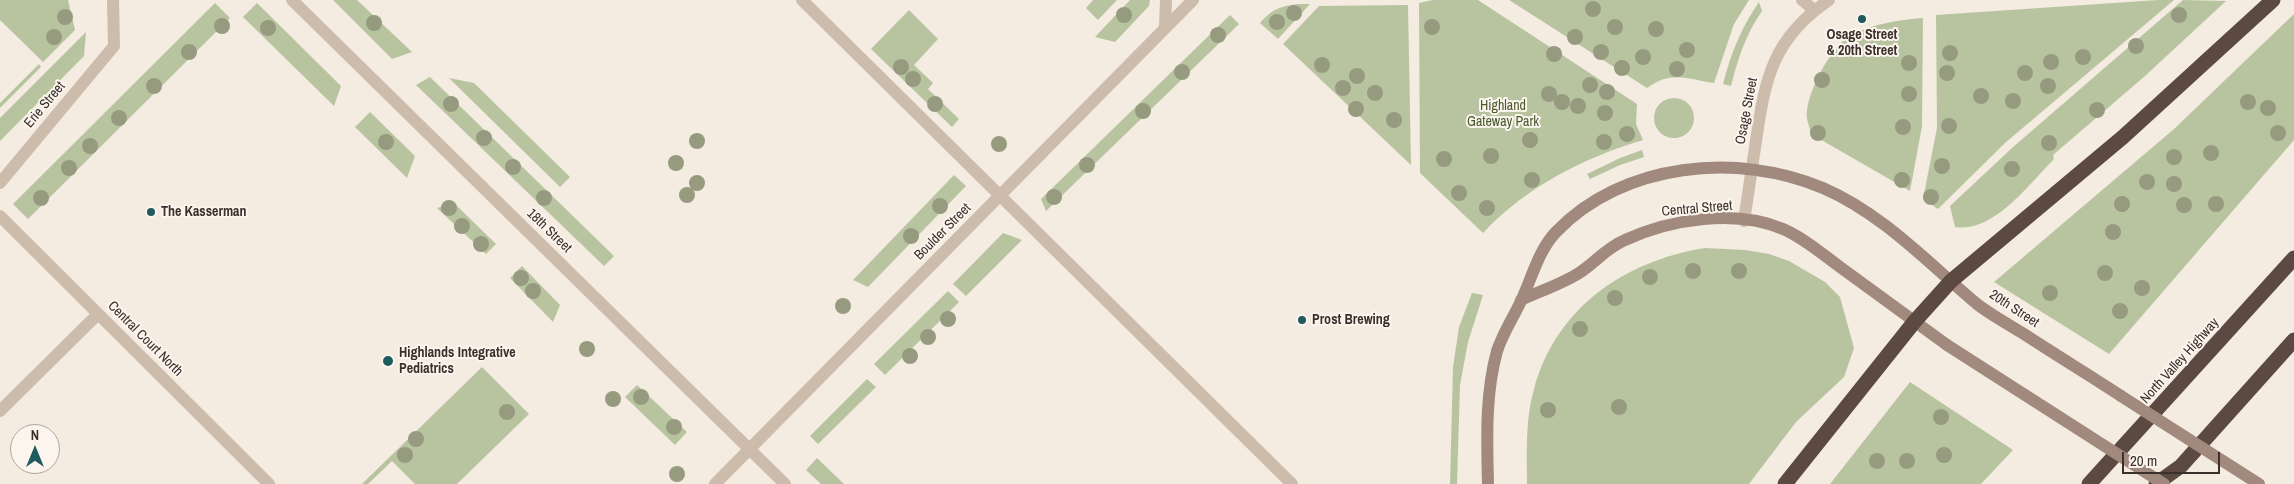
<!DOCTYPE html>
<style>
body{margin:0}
#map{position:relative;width:2294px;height:484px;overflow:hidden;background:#f4ebe1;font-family:"Archivo Narrow",sans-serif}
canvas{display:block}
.north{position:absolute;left:10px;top:424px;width:50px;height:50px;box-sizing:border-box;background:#fbf5ee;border:1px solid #aea6a0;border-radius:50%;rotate:0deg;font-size:14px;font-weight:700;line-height:20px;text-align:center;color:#3b302b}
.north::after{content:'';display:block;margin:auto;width:18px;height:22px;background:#1f5a5e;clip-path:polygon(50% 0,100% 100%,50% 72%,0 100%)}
.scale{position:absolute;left:2122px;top:452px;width:98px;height:22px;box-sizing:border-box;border:2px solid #3b302b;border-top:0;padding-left:6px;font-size:15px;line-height:18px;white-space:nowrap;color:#3b302b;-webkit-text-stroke:4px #fbf5ee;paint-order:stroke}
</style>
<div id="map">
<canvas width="2294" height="484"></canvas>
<div class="north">N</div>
<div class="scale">20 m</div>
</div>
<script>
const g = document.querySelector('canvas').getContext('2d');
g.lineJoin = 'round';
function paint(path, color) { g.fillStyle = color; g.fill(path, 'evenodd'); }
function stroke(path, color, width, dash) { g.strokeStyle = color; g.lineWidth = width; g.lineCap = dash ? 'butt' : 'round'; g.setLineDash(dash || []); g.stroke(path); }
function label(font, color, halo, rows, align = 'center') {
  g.font = font + ' "Archivo Narrow",sans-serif'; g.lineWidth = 4; g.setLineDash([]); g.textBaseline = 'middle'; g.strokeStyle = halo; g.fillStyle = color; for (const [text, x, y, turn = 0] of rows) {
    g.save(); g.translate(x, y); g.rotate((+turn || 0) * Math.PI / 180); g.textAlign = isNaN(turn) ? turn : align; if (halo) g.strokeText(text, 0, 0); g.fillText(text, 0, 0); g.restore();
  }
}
const green = new Path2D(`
 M 0,0 L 68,0 L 75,30 L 43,62 L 0,20 Z
 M 333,0 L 357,0 L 412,52 L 392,59 Z
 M 1093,0 L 1117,0 L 1098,20 L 1086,8 Z
 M 1130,0 L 1150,0 L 1149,6 L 1115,42 L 1095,37 Z
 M 1433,0 L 1478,0 L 1637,104 L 1636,124 L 1643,140 C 1583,158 1526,187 1483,233 L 1420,173 L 1419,3 Z
 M 1509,0 L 1749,0 L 1734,24 L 1714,83 C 1687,79 1671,70 1647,88 Z
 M 2158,0 L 2174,0 L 2005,143 L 1938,209 L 1923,199 L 1937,128 L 1936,15 Z
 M 2183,0 L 2226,1 L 2145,76 L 2053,155 L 2054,159 C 2029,184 1994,233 1955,227 L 1950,206 L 2012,148 Z
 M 1759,2 L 1762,11 C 1746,34 1738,58 1731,86 L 1723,84 C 1731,53 1741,28 1759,2 Z
 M 215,3 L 230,18 L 28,219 L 13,204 Z
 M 257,3 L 341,86 L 334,106 L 243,17 Z
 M 1299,4 L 1310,4 L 1278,39 L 1260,23 C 1272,9 1281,6 1299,4 Z
 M 1408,5 L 1411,165 L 1283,44 L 1319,6 Z
 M 909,10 L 938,39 L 914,65 L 933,83 L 928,89 L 959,119 L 952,127 L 871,49 Z
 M 2294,14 L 2294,140 L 2109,354 L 1994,282 L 2174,129 Z
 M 1230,15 L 1239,24 L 1046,211 L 1041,199 Z
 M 1923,18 L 1922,126 L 1910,191 L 1811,134 C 1810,129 1808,123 1807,119 C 1804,96 1831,46 1851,35 C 1873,24 1898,20 1923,18 Z
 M 86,32 L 84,56 L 0,141 L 0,118 Z
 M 39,64 L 41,67 L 0,108 L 0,103 Z
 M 430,77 L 614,256 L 604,266 L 416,85 Z
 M 449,78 L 474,83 L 570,177 L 560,187 Z
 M1654 118a20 20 0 1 1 40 0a20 20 0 1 1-40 0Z
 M 370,112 L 415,156 L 407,178 L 355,127 Z
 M 1642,150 L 1644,157 L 1620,165 L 1590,179 L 1587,174 L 1620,158 Z
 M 954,175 L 966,186 L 868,287 L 853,280 Z
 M 454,203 L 496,244 L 486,254 L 437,208 Z
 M 1003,233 L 1022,240 L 966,296 L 953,284 Z
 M 1705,248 L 1745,250 L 1769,254 L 1789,261 L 1825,282 L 1840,297 L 1854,348 L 1844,377 L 1796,422 L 1749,484 L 1527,484 C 1527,453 1525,420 1534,389 C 1556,308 1624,261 1705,248 Z
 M 522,266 L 560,305 L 553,322 L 510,278 Z
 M 948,291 L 959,302 L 885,375 L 874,364 Z
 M 1472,293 L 1483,295 L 1468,342 L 1460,385 L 1457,484 L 1450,484 L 1453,367 L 1459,327 Z
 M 482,367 L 529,414 L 457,484 L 415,484 L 392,461 L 368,484 L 362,484 Z
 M 867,379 L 876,387 L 818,444 L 810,436 Z
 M 1910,382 L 2013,450 L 1981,484 L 1830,484 Z
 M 637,385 L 687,432 L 675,445 L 625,397 Z
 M 817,458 L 844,484 L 821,484 L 806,470 Z`);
const service = new Path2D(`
 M 1802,0 L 1814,10
 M 0,216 L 269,484
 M 0,411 L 98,314`);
const minor = new Path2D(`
 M 292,0 L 785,484
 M 802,0 L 1292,484
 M 0,183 L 114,46 L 113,0
 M 715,484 L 1193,0`);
const tertiary = new Path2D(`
 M 1165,27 L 1166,0
 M 1744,221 C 1748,194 1752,167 1756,141 C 1765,78 1773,38 1829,0`);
const secondary = new Path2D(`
 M 1521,300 C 1540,291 1562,284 1579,273 C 1596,262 1606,248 1625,240 C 1671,219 1735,209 1783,229 C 1804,238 1822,254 1840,267 C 1876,293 1911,319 1947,345
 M 1488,484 C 1487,439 1485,395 1497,351 C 1503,333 1513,318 1521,301 C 1532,278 1538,251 1556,232 C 1623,162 1738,152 1823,188 C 1883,214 1928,263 1977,304 C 1991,315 2008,324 2024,334 C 2056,355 2089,375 2121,396`);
const motorway = new Path2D(`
 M 1785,484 L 1915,321 L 1951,281 L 2123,137 L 2273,0
 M 2089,484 L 2294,258
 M 2156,484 L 2181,466 L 2294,340`);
const secondaryBridge = new Path2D(`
 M 1947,345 L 2164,484
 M 2121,396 L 2259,484`);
const trees = [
 [1593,9],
 [1294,13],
 [1124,15],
 [2179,15],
 [65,17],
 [1277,22],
 [374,23],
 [222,26],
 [1432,27],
 [1615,27],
 [268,28],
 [1656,29],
 [1218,35],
 [54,37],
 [1575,37],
 [2136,46],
 [1687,50],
 [189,52],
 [1601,52],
 [1950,53],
 [1554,54],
 [1643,57],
 [2083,57],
 [2051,62],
 [1909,63],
 [1322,65],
 [901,67],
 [1622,68],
 [1677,69],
 [1182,72],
 [1947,73],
 [2025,73],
 [1357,76],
 [913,79],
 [1822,80],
 [1590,85],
 [154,86],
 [2048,86],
 [1343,88],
 [1607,92],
 [1375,93],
 [1549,94],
 [1909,94],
 [1981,96],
 [2013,101],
 [1562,102],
 [2248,102],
 [451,104],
 [935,104],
 [1578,106],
 [2268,108],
 [1356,109],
 [2097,110],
 [1143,111],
 [1605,113],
 [119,118],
 [1394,120],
 [1949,126],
 [1903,127],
 [1818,133],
 [2278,133],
 [1627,134],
 [484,138],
 [1530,140],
 [697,141],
 [386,142],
 [1604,142],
 [2049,143],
 [999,144],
 [90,146],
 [2211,153],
 [1491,156],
 [2174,157],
 [1444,159],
 [676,163],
 [1087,165],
 [1942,166],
 [513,167],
 [69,168],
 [2012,169],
 [1532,180],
 [1902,180],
 [2147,182],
 [697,183],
 [2174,184],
 [1459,193],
 [687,195],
 [1054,197],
 [1931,197],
 [41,198],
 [544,198],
 [2122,204],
 [2216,204],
 [2184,205],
 [940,206],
 [449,208],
 [1487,208],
 [462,226],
 [2113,232],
 [911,236],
 [481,244],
 [1693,271],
 [1739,271],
 [2105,273],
 [1650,277],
 [521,278],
 [2142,288],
 [533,291],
 [2050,293],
 [1615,298],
 [843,306],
 [2120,311],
 [948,319],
 [1580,329],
 [928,337],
 [587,349],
 [910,356],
 [641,397],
 [613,399],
 [1619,407],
 [1548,410],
 [507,412],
 [1941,417],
 [674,427],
 [416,439],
 [405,455],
 [1944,455],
 [1877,461],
 [1907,461],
 [677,474]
];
const markers = [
 [1862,19,5,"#1f5a5e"],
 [151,212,5,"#1f5a5e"],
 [1302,320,5,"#1f5a5e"],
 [388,361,6,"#1f5a5e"]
];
const poiNames = [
 ["Osage Street",1862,35,"center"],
 ["& 20th Street",1862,51,"center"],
 ["The Kasserman",161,212],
 ["Prost Brewing",1312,320],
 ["Highlands Integrative",399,353],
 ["Pediatrics",399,369]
];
const streetNames = [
 ["Erie Street",45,105,-50],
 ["Osage Street",1747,111,-79],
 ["Central Street",1697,209,-5],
 ["18th Street",549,231,44],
 ["Boulder Street",943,232,-45],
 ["20th Street",2014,309,33],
 ["Central Court North",145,339,45],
 ["North Valley Highway",2180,361,-48]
];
const parkNames = [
 ["Highland",1503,106],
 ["Gateway Park",1503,122]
];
paint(green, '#b8c4a0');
stroke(service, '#cdbbac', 12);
stroke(minor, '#cdbbac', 12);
stroke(tertiary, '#cdbbac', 12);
stroke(secondary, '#a18a7d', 12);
stroke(motorway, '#5c4a42', 15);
stroke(secondaryBridge, '#a18a7d', 12);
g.fillStyle = '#969b7f';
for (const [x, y] of trees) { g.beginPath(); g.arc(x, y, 8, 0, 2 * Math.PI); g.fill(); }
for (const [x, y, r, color] of markers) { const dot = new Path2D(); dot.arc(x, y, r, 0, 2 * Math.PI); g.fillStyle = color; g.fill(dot); stroke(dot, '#fbf5ee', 2); }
label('bold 14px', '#3b302b', '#fbf5ee', poiNames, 'left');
label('14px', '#3b302b', '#fbf5ee', streetNames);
label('14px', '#4a5a2e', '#fbf5ee', parkNames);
</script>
